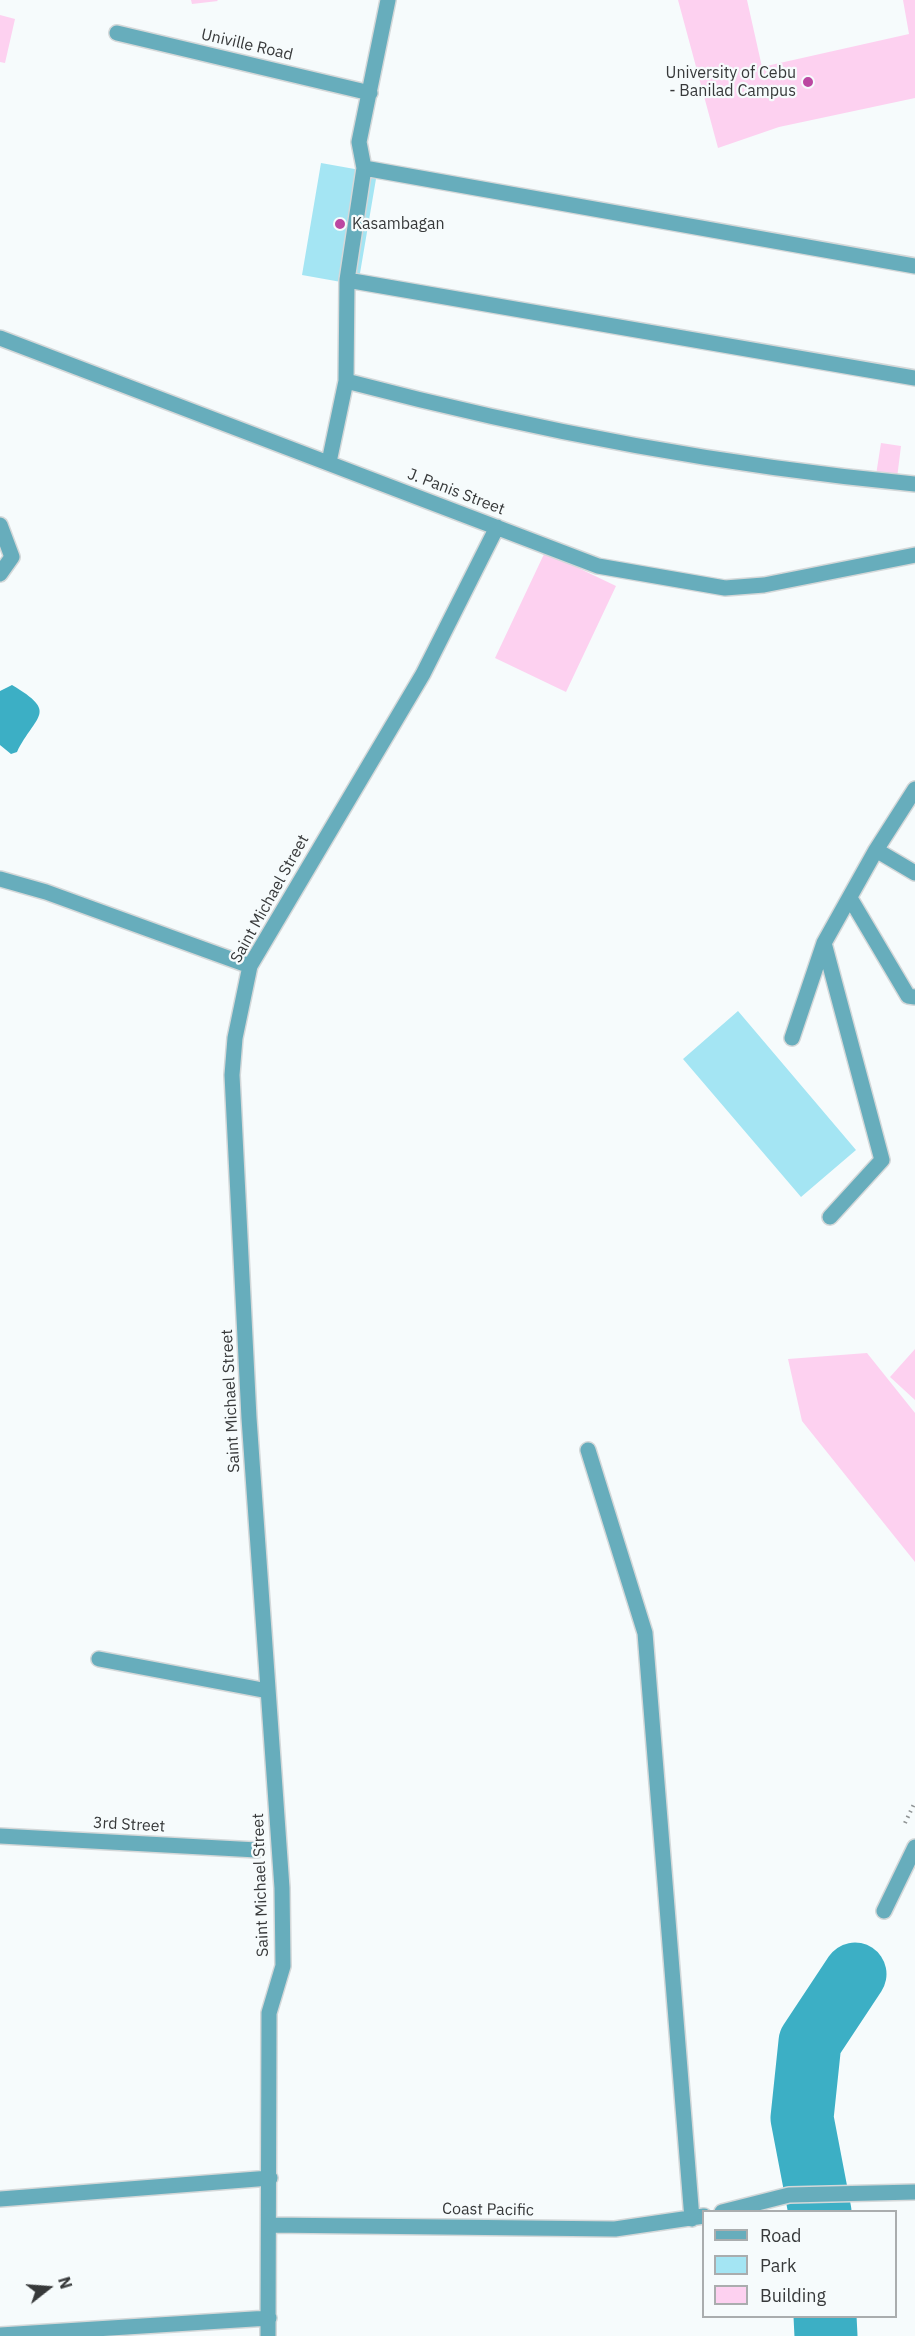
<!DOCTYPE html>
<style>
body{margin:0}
#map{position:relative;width:915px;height:2336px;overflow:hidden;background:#f6fbfc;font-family:"IBM Plex Sans",sans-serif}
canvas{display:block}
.legend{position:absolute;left:702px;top:2210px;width:195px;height:108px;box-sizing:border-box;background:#f6fbfc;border:2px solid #aaadae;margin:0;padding:8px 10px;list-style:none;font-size:18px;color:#37393a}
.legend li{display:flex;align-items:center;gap:12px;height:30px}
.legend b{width:30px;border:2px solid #aaadae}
.north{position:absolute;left:18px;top:2258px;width:60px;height:60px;-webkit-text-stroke:4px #f6fbfc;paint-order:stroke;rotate:73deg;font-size:16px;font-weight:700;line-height:24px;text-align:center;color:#37393a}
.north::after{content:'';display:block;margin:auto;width:21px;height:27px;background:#37393a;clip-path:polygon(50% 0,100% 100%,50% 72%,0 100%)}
</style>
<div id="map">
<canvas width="915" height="2336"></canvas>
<ul class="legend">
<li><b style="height:8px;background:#67adbc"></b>Road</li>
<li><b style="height:16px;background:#a4e5f3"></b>Park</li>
<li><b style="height:16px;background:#fdd1f0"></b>Building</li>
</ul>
<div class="north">N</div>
</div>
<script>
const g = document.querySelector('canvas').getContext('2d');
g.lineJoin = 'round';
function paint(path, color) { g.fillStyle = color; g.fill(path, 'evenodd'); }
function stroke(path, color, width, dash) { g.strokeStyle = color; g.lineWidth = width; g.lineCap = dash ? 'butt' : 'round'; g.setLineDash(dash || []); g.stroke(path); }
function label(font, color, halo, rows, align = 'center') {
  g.font = font + ' "IBM Plex Sans",sans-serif'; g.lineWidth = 4.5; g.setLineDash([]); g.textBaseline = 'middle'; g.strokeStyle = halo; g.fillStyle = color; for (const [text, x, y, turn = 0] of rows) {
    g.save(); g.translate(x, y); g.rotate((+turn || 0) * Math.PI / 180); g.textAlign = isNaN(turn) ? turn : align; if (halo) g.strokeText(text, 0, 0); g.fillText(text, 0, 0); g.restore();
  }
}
const green = new Path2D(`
 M 321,163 L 377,173 L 358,285 L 302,275 Z
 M 738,1011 L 856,1150 L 801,1197 L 683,1059 Z`);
const water = new Path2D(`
 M 12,685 C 59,713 36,714 17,752 L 11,754 L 0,745 L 0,691 Z`);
const river = new Path2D(`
 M 820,2212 L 802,2118 L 810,2042 L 855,1974
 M 825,2316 L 826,2336`);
const building = new Path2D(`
 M 191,0 L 217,0 L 218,1 L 192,4 Z
 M 678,0 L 747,0 L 762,67 L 909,34 L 903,0 L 915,0 L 915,98 L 779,127 L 718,148 Z
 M 0,15 L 15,19 L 5,63 L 0,62 Z
 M 881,443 L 901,446 L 897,478 L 876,475 Z
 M 545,552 L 616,586 L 566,692 L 495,658 Z
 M 915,1349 L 915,1400 L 890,1377 Z
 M 867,1353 L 915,1413 L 915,1562 L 802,1421 L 788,1359 Z`);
const path = new Path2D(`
 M 905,1823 L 915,1802`);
const minor = new Path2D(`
 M 117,33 L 370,93
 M 364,168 L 915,266
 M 347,280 L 915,378
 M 0,338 L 598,566 L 725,588 L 764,585 L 915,555
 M 346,381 C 532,430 723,466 915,484
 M 329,462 L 346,381 L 347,280 L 364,168 L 359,142 L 388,0
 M 0,525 L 12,557 L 0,574
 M 876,850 L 915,873
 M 0,879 L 46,892 L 250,966
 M 850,898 L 908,996 L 915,997
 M 824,943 L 882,1160 L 830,1217
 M 792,1038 L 824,943 L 876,850 L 915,789
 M 588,1450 L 645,1633 L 692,2219
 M 99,1659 L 268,1691
 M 0,1836 L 257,1850
 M 884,1911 L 915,1847
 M 0,2199 L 270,2178
 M 722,2212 L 789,2195 L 915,2192
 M 270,2225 L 615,2229 L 704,2216
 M 0,2335 L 269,2318
 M 268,2336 L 269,2013 L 283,1966 L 282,1888 L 249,1418 L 232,1075 L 235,1038 L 250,966 L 423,674 L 497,527`);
const markers = [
 [808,82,6,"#bb47a1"],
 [340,224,6,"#bb47a1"]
];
const streetNames = [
 ["Univille Road",247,45,13],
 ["J. Panis Street",456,492,21],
 ["Saint Michael Street",270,899,-61],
 ["Saint Michael Street",231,1401,-93],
 ["3rd Street",129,1825,3],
 ["Saint Michael Street",261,1885,-92],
 ["Coast Pacific",488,2210,1]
];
const poiNames = [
 ["University of Cebu",796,73],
 ["- Banilad Campus",796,91],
 ["Kasambagan",352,224,"left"]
];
paint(green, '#a4e5f3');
paint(water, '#3cafc5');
stroke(river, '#3cafc5', 63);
paint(building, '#fdd1f0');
stroke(minor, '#d4d8d9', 18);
stroke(path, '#8f9394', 4, [1.5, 4.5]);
stroke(minor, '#67adbc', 15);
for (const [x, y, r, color] of markers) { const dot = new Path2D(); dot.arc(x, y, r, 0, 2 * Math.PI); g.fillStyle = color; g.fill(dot); stroke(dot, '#f6fbfc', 2); }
label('16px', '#37393a', '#f6fbfc', streetNames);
label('16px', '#37393a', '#f6fbfc', poiNames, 'right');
</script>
